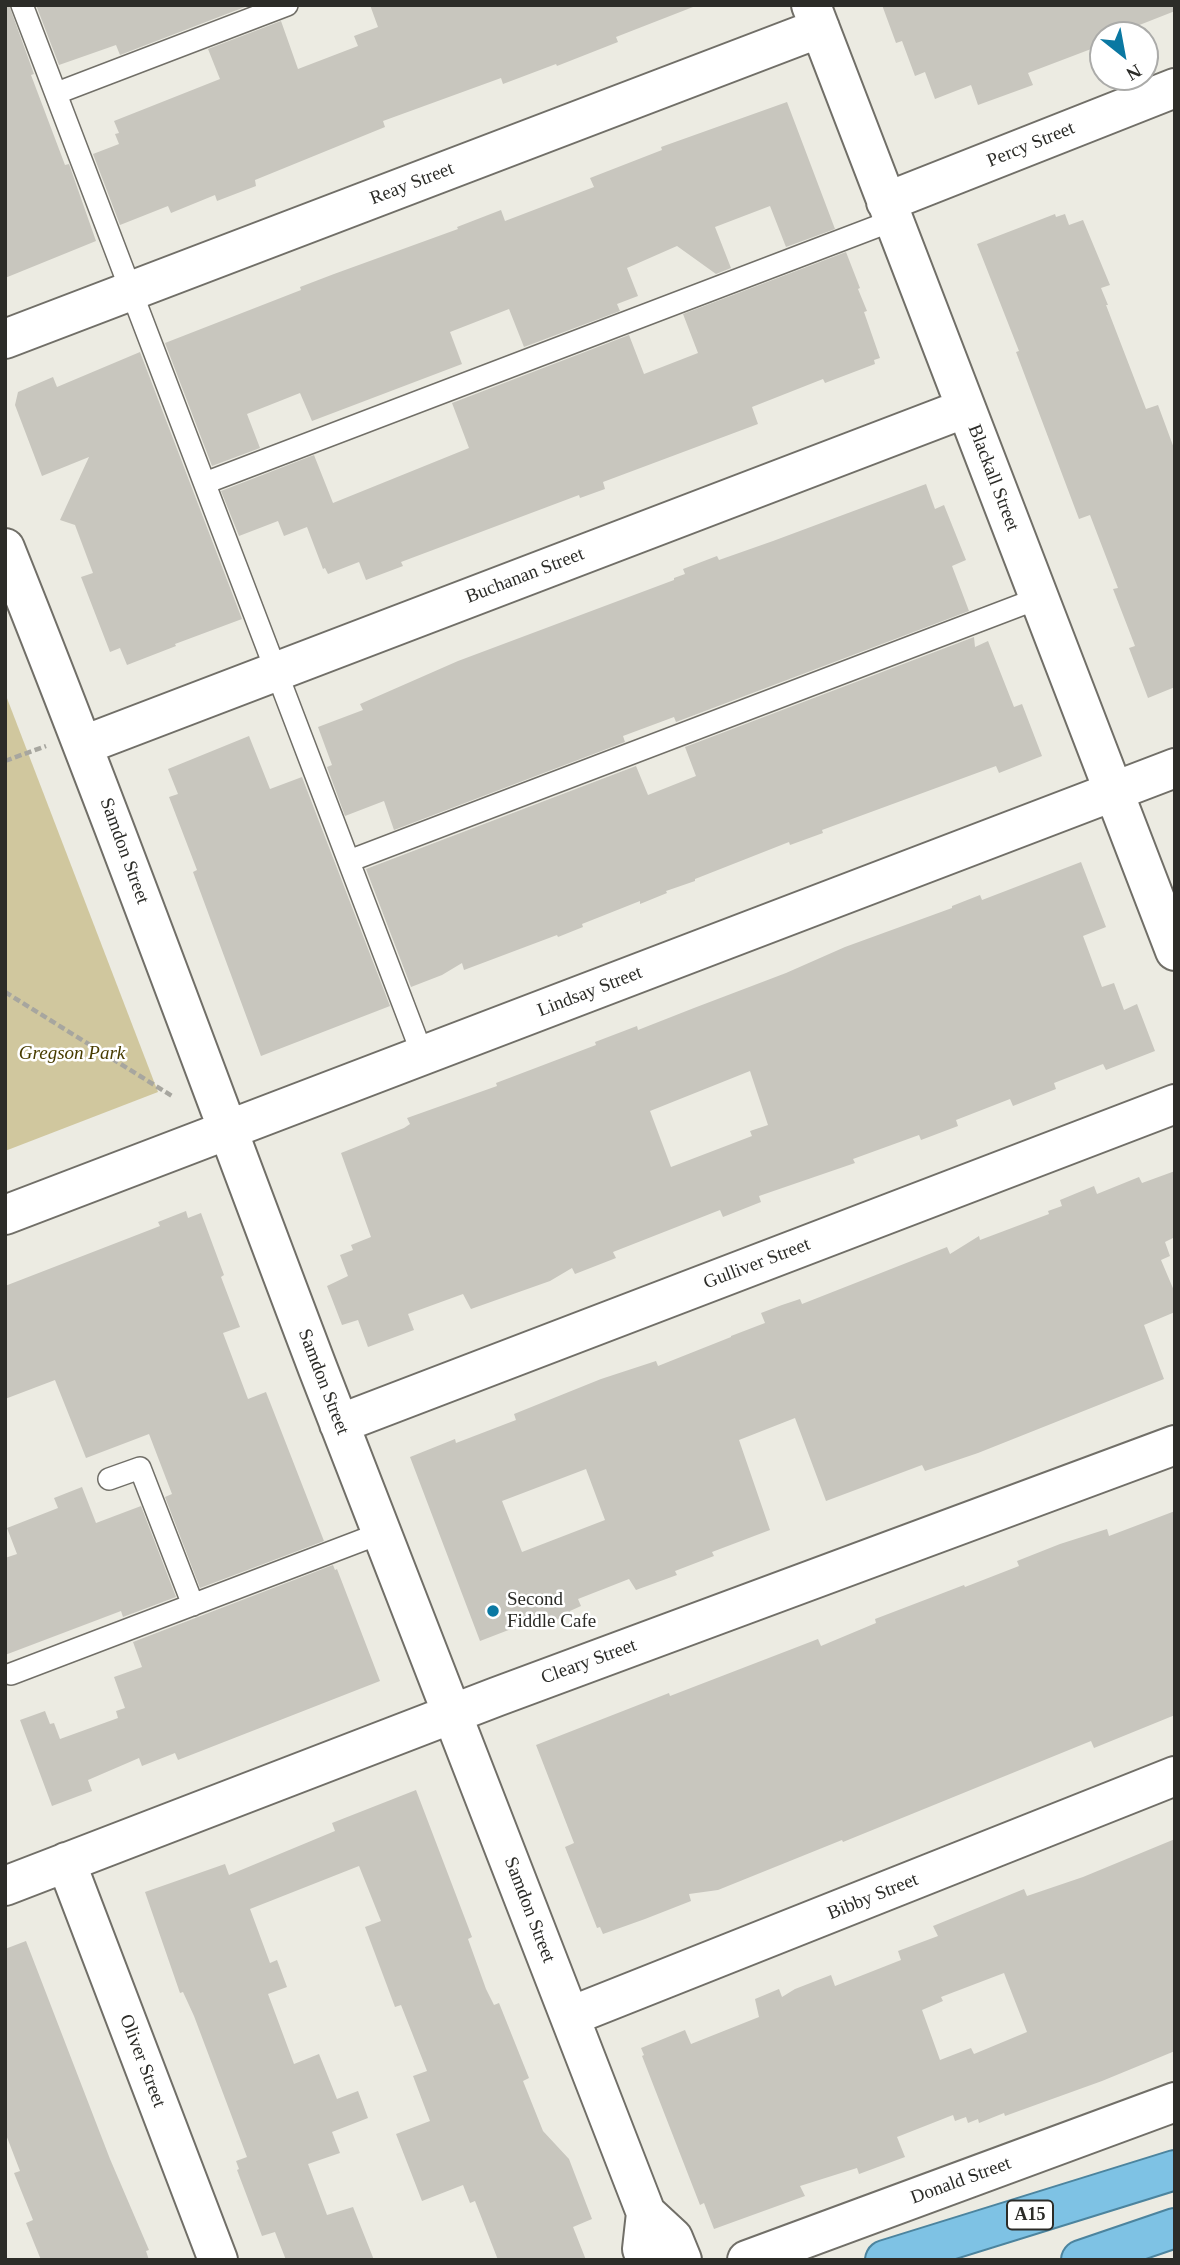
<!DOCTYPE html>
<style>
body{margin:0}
#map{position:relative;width:1180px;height:2265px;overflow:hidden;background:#ecebe2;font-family:"Times New Roman",serif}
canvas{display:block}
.frame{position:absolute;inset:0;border:7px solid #2c2c28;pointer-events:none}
.north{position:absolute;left:1089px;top:21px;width:70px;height:70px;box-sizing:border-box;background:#fff;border:2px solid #ababa9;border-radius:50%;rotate:149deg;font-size:19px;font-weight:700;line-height:28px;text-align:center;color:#2c2c28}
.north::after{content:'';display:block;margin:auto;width:24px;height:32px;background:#0a78a2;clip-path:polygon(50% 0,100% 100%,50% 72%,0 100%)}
</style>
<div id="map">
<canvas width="1180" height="2265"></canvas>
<div class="frame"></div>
<div class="north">N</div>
</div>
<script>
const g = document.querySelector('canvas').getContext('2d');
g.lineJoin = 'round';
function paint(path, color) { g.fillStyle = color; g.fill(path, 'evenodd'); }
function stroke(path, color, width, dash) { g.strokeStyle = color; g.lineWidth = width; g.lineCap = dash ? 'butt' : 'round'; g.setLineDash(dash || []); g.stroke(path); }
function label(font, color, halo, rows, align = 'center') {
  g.font = font + ' "Times New Roman",serif'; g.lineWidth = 5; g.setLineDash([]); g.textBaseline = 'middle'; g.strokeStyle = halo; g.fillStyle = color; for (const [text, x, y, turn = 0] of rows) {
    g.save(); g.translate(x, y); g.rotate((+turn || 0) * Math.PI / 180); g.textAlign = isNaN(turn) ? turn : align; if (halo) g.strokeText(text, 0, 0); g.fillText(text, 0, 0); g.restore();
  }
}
const green = new Path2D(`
 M 5,693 L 158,1092 L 5,1151 Z`);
const building = new Path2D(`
 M 5,5 L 9,5 L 34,74 L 31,75 L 65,165 L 69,164 L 96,241 L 5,278 Z
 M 36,5 L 250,5 L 120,55 L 116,45 L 59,65 Z
 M 370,5 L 693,5 L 693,7 L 616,37 L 618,42 L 557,66 L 556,64 L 503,84 L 501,78 L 383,121 L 385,127 L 255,180 L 256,186 L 217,201 L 215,195 L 171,213 L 168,206 L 120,225 L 93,154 L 119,144 L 115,134 L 119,133 L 114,121 L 220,79 L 208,49 L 281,21 L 298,69 L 358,46 L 354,36 L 378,27 Z
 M 882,5 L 1175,5 L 1175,11 L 1114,35 L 1103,35 L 1103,39 L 1097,42 L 1099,46 L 1028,73 L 1033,85 L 978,105 L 971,85 L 935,99 L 925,72 L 915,76 L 902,41 L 896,43 Z
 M 787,102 L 835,229 L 786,247 L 770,206 L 715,227 L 731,268 L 716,274 L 677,246 L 627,268 L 638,296 L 617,304 L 620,311 L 524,347 L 509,309 L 450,332 L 462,364 L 312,421 L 300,393 L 247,414 L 260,448 L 212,466 L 165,343 L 301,290 L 300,287 L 334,274 L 458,229 L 457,227 L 501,210 L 505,221 L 594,187 L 590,178 L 662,150 L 661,147 Z
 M 1055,214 L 1056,217 L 1065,214 L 1069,225 L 1083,220 L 1110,285 L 1101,288 L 1108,305 L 1106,305 L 1146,409 L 1158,405 L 1175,451 L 1175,687 L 1148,698 L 1129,648 L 1135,646 L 1113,589 L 1118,588 L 1090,515 L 1079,519 L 1016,352 L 1019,351 L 977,244 Z
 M 846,252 L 860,288 L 858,289 L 867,311 L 864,312 L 880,358 L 874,360 L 875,364 L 825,383 L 823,379 L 752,407 L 758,424 L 603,482 L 605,489 L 580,498 L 579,495 L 401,562 L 403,566 L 366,580 L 359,562 L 328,574 L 325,568 L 323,569 L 307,527 L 284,536 L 278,521 L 239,536 L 221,491 L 314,455 L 333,503 L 469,448 L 452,403 L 629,335 L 644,374 L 698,353 L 683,314 Z
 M 140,352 L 242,619 L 175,644 L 176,646 L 127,665 L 120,648 L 110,652 L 81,577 L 93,573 L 75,525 L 60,520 L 89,457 L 42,476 L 15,405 L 18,392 L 53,377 L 57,387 Z
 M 926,484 L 935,509 L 944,505 L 966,560 L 952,566 L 969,611 L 676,722 L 674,717 L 623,736 L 625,742 L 394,830 L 384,801 L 345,816 L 327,767 L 332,765 L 318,727 L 363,710 L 360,704 L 458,661 L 674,580 L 674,578 L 685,574 L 683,569 L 717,556 L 719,560 L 773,541 Z
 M 974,637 L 975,647 L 988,641 L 1014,707 L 1022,704 L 1042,756 L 999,773 L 996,766 L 822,830 L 823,833 L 790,845 L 789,842 L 695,879 L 695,881 L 666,891 L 667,893 L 640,904 L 640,901 L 582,924 L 583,927 L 558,937 L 557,935 L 464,970 L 462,963 L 442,975 L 411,987 L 366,869 L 636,766 L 648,795 L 696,776 L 685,747 Z
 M 249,736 L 270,789 L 302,777 L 390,1006 L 261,1056 L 193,872 L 197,870 L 169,797 L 178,794 L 168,769 Z
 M 1081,862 L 1106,927 L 1083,936 L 1102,987 L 1114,983 L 1124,1010 L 1137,1004 L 1155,1051 L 1106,1070 L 1103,1064 L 1054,1083 L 1056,1089 L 1013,1106 L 1010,1099 L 956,1120 L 958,1126 L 921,1140 L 919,1135 L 853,1159 L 855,1163 L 759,1196 L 761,1202 L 723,1217 L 720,1210 L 613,1252 L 616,1258 L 575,1274 L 572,1268 L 550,1281 L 471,1309 L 463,1294 L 408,1314 L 414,1330 L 368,1347 L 358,1320 L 342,1325 L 327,1286 L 348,1276 L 340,1255 L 353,1250 L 351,1245 L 371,1237 L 341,1153 L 404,1128 L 410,1124 L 407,1118 L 497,1086 L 496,1083 L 596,1045 L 595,1042 L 637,1026 L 638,1030 L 694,1008 L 786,973 L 845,947 L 952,908 L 952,906 L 980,895 L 982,900 ZM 750,1071 L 768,1125 L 750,1131 L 752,1136 L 671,1167 L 650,1111 Z
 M 1175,1171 L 1175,1237 L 1165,1242 L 1170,1256 L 1161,1260 L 1175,1293 L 1175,1312 L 1144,1325 L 1164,1379 L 978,1453 L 925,1471 L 922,1465 L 826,1501 L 795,1418 L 739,1440 L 770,1530 L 712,1552 L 714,1556 L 675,1571 L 677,1575 L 636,1590 L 629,1579 L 578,1599 L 581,1606 L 570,1611 L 571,1614 L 535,1628 L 532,1621 L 480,1641 L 410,1457 L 455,1439 L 456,1443 L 516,1420 L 514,1414 L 601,1379 L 656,1361 L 658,1366 L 731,1337 L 731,1336 L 765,1323 L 761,1313 L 782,1305 L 800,1299 L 802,1304 L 947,1247 L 950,1254 L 979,1236 L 980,1240 L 1049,1214 L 1048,1211 L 1062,1206 L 1060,1200 L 1094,1186 L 1097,1194 L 1139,1177 L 1142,1183 ZM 586,1469 L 605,1520 L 522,1552 L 502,1501 Z
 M 186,1211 L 188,1218 L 201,1213 L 224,1275 L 221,1277 L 240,1327 L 223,1333 L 248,1399 L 266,1392 L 324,1541 L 200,1588 L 165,1497 L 172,1494 L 149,1434 L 86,1458 L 55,1380 L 5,1399 L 5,1286 L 160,1226 L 158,1222 Z
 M 82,1487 L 96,1523 L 141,1506 L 176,1597 L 123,1617 L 121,1611 L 5,1655 L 5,1558 L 17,1554 L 7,1528 L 58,1508 L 54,1498 Z
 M 1175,1511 L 1175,1715 L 1094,1748 L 1091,1741 L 843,1842 L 842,1840 L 718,1890 L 689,1894 L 691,1901 L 645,1919 L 603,1934 L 600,1927 L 597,1928 L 565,1847 L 574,1843 L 536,1745 L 669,1693 L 670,1696 L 818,1639 L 821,1646 L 876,1623 L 875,1619 L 964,1585 L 965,1587 L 1019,1566 L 1017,1561 L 1060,1544 L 1107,1529 L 1109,1536 Z
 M 333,1565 L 335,1570 L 337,1569 L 380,1681 L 178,1760 L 175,1753 L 142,1766 L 139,1758 L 88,1780 L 92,1791 L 52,1806 L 20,1720 L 45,1711 L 50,1724 L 54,1723 L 60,1739 L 118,1718 L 116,1711 L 125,1708 L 114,1677 L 142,1667 L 133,1642 Z
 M 416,1790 L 472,1937 L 468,1939 L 486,1989 L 494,2005 L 499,2003 L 529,2078 L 523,2081 L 543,2131 L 569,2159 L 592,2219 L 573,2227 L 586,2260 L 498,2260 L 475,2201 L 470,2203 L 463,2185 L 422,2201 L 396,2134 L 430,2121 L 413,2076 L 427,2071 L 401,2005 L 395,2007 L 365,1927 L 381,1921 L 359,1866 L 250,1909 L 270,1963 L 277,1960 L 287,1987 L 268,1994 L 294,2064 L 319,2054 L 337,2099 L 358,2091 L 368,2118 L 332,2132 L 340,2153 L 308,2164 L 327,2215 L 353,2207 L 374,2260 L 286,2260 L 275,2232 L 262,2236 L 237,2170 L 239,2169 L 236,2161 L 247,2157 L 194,2016 L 183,1992 L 180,1993 L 145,1892 L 225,1864 L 229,1875 L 335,1831 L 332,1823 Z
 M 1175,1839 L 1175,2051 L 1102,2081 L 1005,2116 L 1004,2113 L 979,2123 L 978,2119 L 968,2123 L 966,2117 L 955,2121 L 953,2115 L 897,2137 L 905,2157 L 859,2174 L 857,2168 L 800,2186 L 805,2196 L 714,2229 L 704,2203 L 700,2205 L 642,2056 L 644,2055 L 641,2048 L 685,2030 L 691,2044 L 759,2017 L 755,1999 L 779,1989 L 782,1997 L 795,1989 L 831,1975 L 835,1986 L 901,1960 L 898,1951 L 938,1936 L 933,1926 L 1024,1889 L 1027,1896 L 1083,1877 ZM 1004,1973 L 1027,2032 L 974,2054 L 971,2048 L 940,2060 L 922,2010 L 943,2001 L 941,1997 Z
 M 26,1941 L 110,2159 L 149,2250 L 146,2251 L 149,2260 L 41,2260 L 26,2223 L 33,2220 L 14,2173 L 20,2171 L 5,2132 L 5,1949 Z`);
const path = new Path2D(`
 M 5,761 L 46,746
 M 5,992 L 172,1096`);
const service = new Path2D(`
 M 22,5 L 423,1056
 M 57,93 L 287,5
 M 205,483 L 894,220
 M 349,861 L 1039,598
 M 109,1479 L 140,1468 L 193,1605
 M 11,1674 L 381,1533`);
const minor = new Path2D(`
 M 811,5 L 1175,951
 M 886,202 L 1175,88
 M 5,339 L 820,28
 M 5,548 C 114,820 214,1096 318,1369 C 425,1651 538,1931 646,2213 L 673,2238 L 682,2260
 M 84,745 L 966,408
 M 5,1215 L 1175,768
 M 339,1424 L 1175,1104
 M 66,1862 L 218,2260
 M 5,1886 L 496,1697 L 1175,1445
 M 571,2016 L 1175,1776
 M 646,2260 L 642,2249 L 646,2213
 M 747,2260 L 1175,2102`);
const trunk = new Path2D(`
 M 885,2260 L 1175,2170
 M 1081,2260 L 1175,2228`);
const markers = [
 [493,1611,7,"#0a78a2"]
];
const shields = [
 [1030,2215,46]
];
const shieldNames = [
 ["A15",1030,2215]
];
const streetNames = [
 ["Percy Street",1031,145,-22],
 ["Reay Street",412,184,-21],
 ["Blackall Street",993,478,69],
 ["Buchanan Street",525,576,-21],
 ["Samdon Street",124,851,70],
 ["Lindsay Street",590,992,-21],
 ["Gulliver Street",757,1264,-21],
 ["Samdon Street",323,1382,69],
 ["Cleary Street",589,1662,-20],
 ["Bibby Street",873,1897,-22],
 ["Samdon Street",529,1910,69],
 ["Oliver Street",142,2061,69],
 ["Donald Street",961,2181,-20]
];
const parkNames = [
 ["Gregson Park",72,1054]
];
const poiNames = [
 ["Second",507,1600],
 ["Fiddle Cafe",507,1622]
];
paint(green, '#d0c79e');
paint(building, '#c8c6be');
stroke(service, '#716f68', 24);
stroke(minor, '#716f68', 42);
stroke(trunk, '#4c849e', 42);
stroke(path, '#a7a69f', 4.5, [7, 3.5]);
stroke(service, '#fff', 21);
stroke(minor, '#fff', 38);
stroke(trunk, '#7ec2e4', 38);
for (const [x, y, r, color] of markers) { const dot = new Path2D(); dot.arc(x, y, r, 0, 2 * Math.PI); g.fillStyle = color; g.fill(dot); stroke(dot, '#fff', 2.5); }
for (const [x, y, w] of shields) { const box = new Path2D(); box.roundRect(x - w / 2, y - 14.5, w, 29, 5); g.fillStyle = '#fff'; g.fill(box); stroke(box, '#2c2c28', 2); }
label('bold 18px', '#2c2c28', null, shieldNames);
label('19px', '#2c2c28', '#fff', streetNames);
label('italic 19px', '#483c00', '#fff', parkNames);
label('19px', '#2c2c28', '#fff', poiNames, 'left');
</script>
